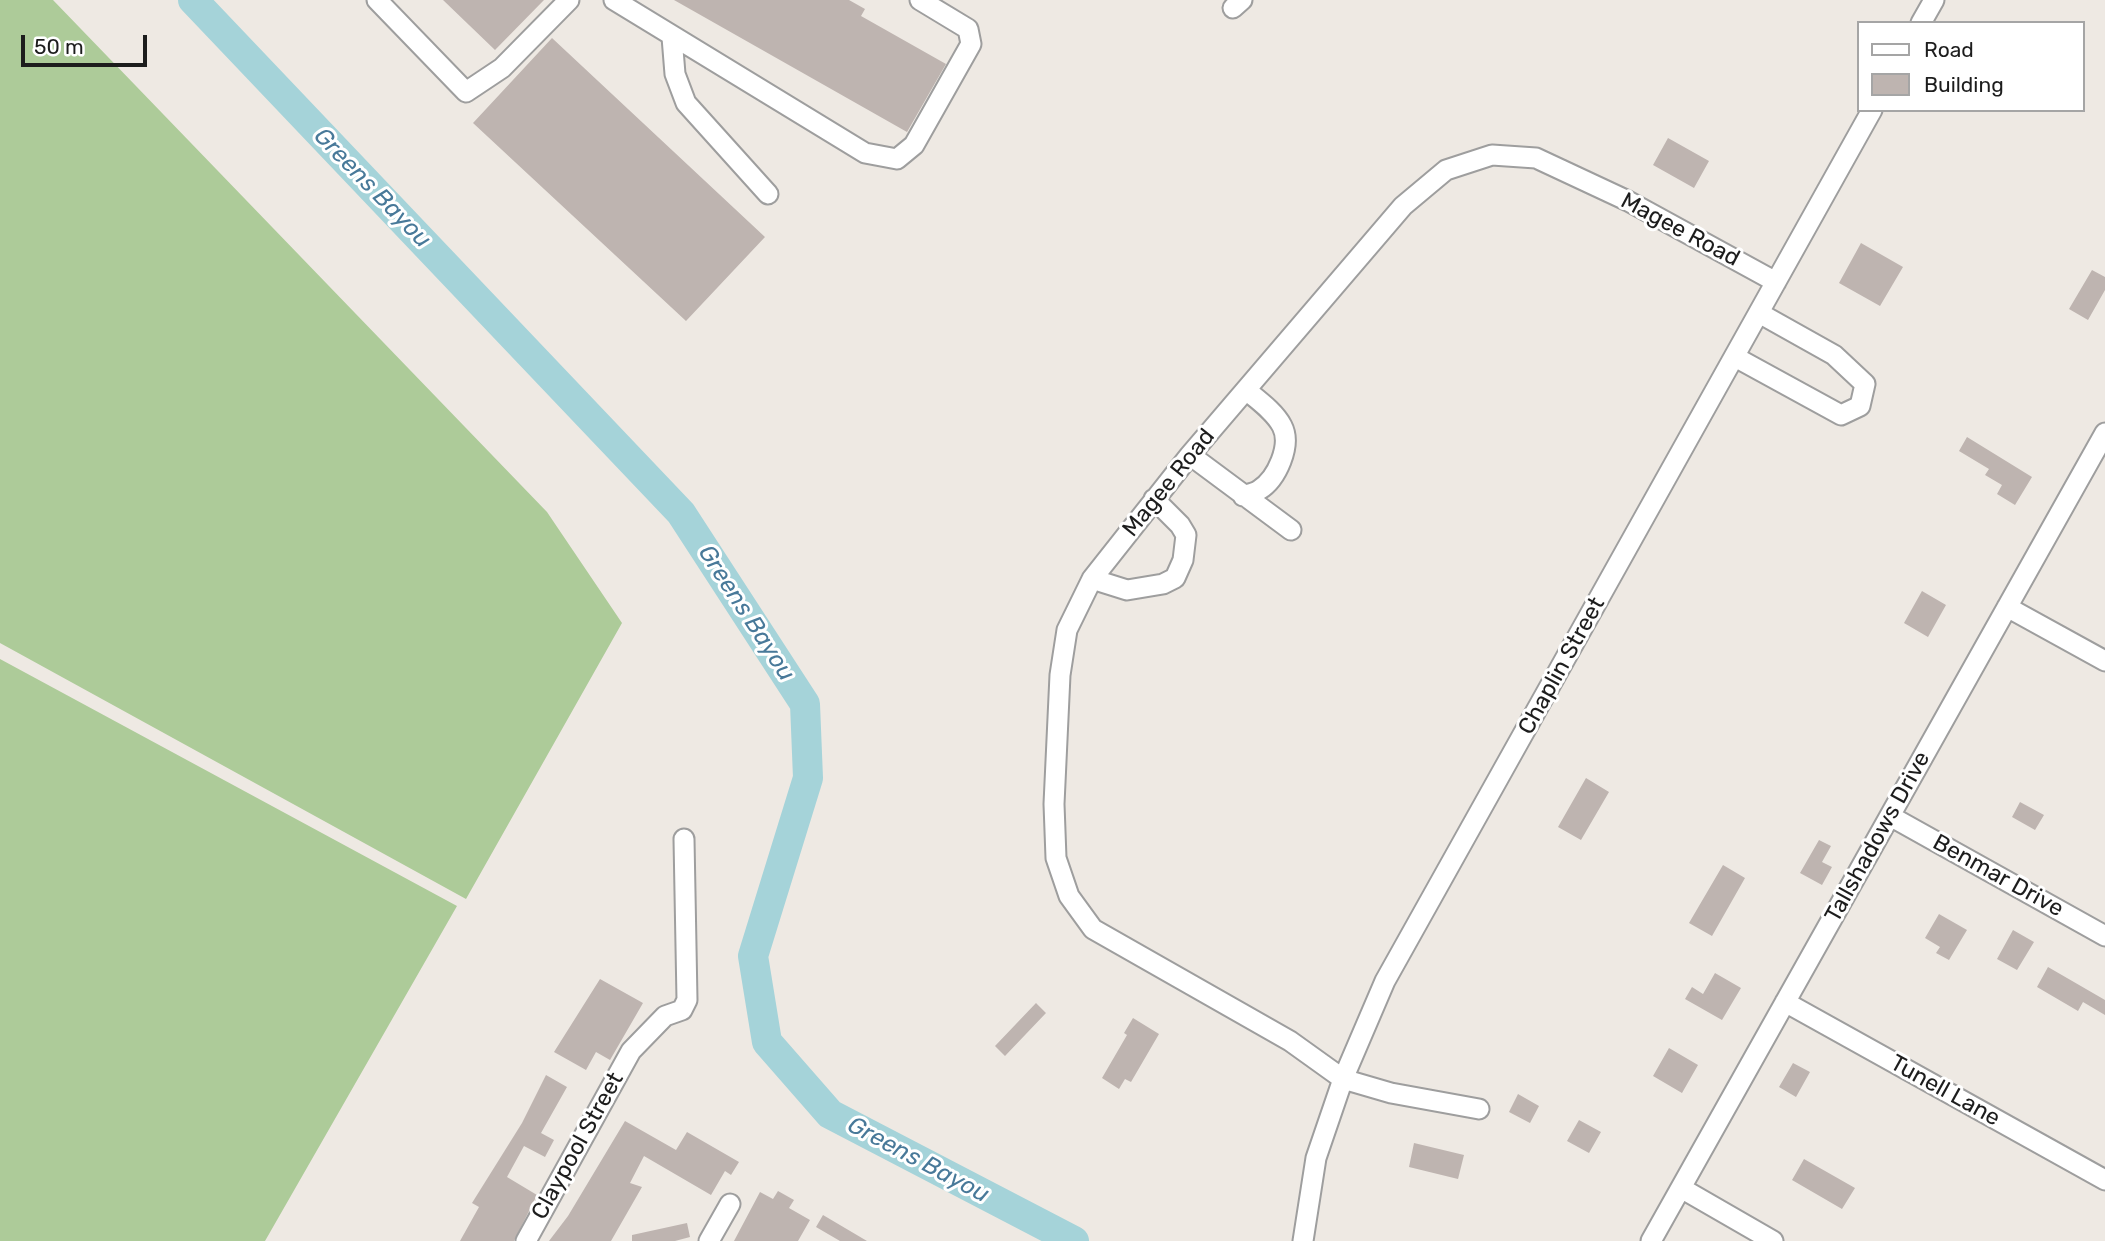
<!DOCTYPE html>
<style>
body{margin:0}
#map{position:relative;width:2105px;height:1241px;overflow:hidden;background:#eee9e3;font-family:Rubik,sans-serif}
canvas{display:block}
.legend{position:absolute;left:1857px;top:21px;width:228px;height:91px;box-sizing:border-box;background:#fff;border:2px solid #a5a5a5;margin:0;padding:9px 12px;list-style:none;font-size:21px;color:#1d1d1d}
.legend li{display:flex;align-items:center;gap:14px;height:35px}
.legend b{width:35px;border:2px solid #a5a5a5}
.scale{position:absolute;left:21px;top:35px;width:126px;height:32px;box-sizing:border-box;border:4px solid #1d1d1d;border-top:0;padding-left:9px;font-size:21px;line-height:24px;white-space:nowrap;color:#1d1d1d;-webkit-text-stroke:5px #fff;paint-order:stroke}
</style>
<div id="map">
<canvas width="2105" height="1241"></canvas>
<ul class="legend">
<li><b style="height:9px;background:#fff"></b>Road</li>
<li><b style="height:19px;background:#beb4b0"></b>Building</li>
</ul>
<div class="scale">50 m</div>
</div>
<script>
const g = document.querySelector('canvas').getContext('2d');
g.lineJoin = 'round';
function paint(path, color) { g.fillStyle = color; g.fill(path, 'evenodd'); }
function stroke(path, color, width, dash) { g.strokeStyle = color; g.lineWidth = width; g.lineCap = dash ? 'butt' : 'round'; g.setLineDash(dash || []); g.stroke(path); }
function label(font, color, halo, rows, align = 'center') {
  g.font = font + ' Rubik,sans-serif'; g.lineWidth = 6; g.setLineDash([]); g.textBaseline = 'middle'; g.strokeStyle = halo; g.fillStyle = color; for (const [text, x, y, turn = 0] of rows) {
    g.save(); g.translate(x, y); g.rotate((+turn || 0) * Math.PI / 180); g.textAlign = isNaN(turn) ? turn : align; if (halo) g.strokeText(text, 0, 0); g.fillText(text, 0, 0); g.restore();
  }
}
const forest = new Path2D(`
 M 0,0 L 53,0 L 547,512 L 622,623 L 466,899 L 0,643 Z
 M 0,659 L 457,906 L 265,1241 L 0,1241 Z`);
const river = new Path2D(`
 M 193,0 L 681,513 L 805,704 L 808,778 L 753,956 L 767,1042 L 830,1114 L 1074,1241`);
const building = new Path2D(`
 M 443,0 L 544,0 L 495,50 Z
 M 674,0 L 849,0 L 865,9 L 861,16 L 946,64 L 907,132 Z
 M 552,38 L 765,237 L 686,321 L 473,123 Z
 M 1668,138 L 1709,161 L 1694,188 L 1653,165 Z
 M 1861,243 L 1903,267 L 1880,306 L 1839,283 Z
 M 2092,270 L 2105,277 L 2105,290 L 2088,320 L 2069,309 Z
 M 1967,437 L 2032,477 L 2015,505 L 1997,494 L 2002,485 L 1985,475 L 1989,469 L 1959,451 Z
 M 1922,591 L 1946,605 L 1928,637 L 1904,623 Z
 M 1586,778 L 1609,792 L 1581,840 L 1558,827 Z
 M 2020,802 L 2044,815 L 2035,830 L 2012,817 Z
 M 1819,840 L 1831,846 L 1822,862 L 1832,867 L 1822,885 L 1800,873 Z
 M 1723,865 L 1745,878 L 1712,936 L 1689,923 Z
 M 1939,914 L 1967,930 L 1949,960 L 1936,953 L 1940,947 L 1925,938 Z
 M 2013,930 L 2034,942 L 2017,970 L 1997,959 Z
 M 2048,967 L 2105,1000 L 2105,1015 L 2083,1002 L 2078,1011 L 2037,987 Z
 M 1715,973 L 1741,988 L 1722,1020 L 1685,999 L 1692,987 L 1703,994 Z
 M 600,979 L 643,1003 L 610,1060 L 596,1052 L 586,1070 L 554,1052 Z
 M 1036,1003 L 1046,1013 L 1005,1056 L 995,1046 Z
 M 1133,1018 L 1159,1034 L 1131,1082 L 1125,1079 L 1119,1089 L 1102,1078 L 1127,1035 L 1124,1033 Z
 M 1669,1048 L 1698,1065 L 1682,1093 L 1653,1076 Z
 M 1793,1063 L 1810,1072 L 1796,1097 L 1779,1087 Z
 M 546,1075 L 567,1087 L 541,1133 L 554,1140 L 545,1157 L 524,1146 L 507,1177 L 537,1195 L 514,1241 L 460,1241 L 479,1207 L 472,1203 L 522,1123 Z
 M 1518,1094 L 1539,1106 L 1530,1123 L 1509,1112 Z
 M 1579,1120 L 1601,1132 L 1589,1153 L 1567,1141 Z
 M 625,1121 L 676,1150 L 687,1132 L 739,1162 L 731,1175 L 725,1171 L 711,1195 L 644,1156 L 630,1183 L 642,1187 L 611,1241 L 549,1241 L 568,1216 Z
 M 1414,1143 L 1464,1155 L 1458,1179 L 1409,1167 Z
 M 1804,1159 L 1855,1188 L 1842,1209 L 1792,1180 Z
 M 778,1191 L 794,1200 L 789,1208 L 810,1220 L 798,1241 L 734,1241 L 760,1192 L 773,1199 Z
 M 823,1215 L 867,1241 L 840,1241 L 816,1227 Z
 M 687,1223 L 690,1237 L 675,1241 L 632,1241 L 632,1235 Z`);
const minor = new Path2D(`
 M 377,0 L 466,92 L 502,68 L 569,0
 M 614,0 L 865,153 L 897,159 L 914,145 L 971,44 L 968,29 L 920,0
 M 1233,8 L 1242,0
 M 1921,23 L 1934,0
 M 672,37 L 675,74 L 686,103 L 768,194
 M 1735,357 L 1841,415 L 1860,406 L 1865,384 L 1834,355 L 1759,313
 M 1190,455 L 1291,530
 M 1243,496 C 1248,494 1255,493 1259,490 C 1277,479 1292,445 1282,426 C 1275,412 1258,400 1246,390
 M 1092,579 L 1127,590 L 1163,584 L 1175,578 L 1183,560 L 1186,535 L 1180,525 L 1154,499
 M 2007,607 L 2105,661
 M 1890,816 L 2105,936
 M 1785,1002 L 2105,1180
 M 1479,1109 L 1391,1093 L 1343,1079 L 1290,1041 L 1093,929 L 1069,896 L 1056,858 L 1054,804 L 1060,675 L 1067,630 L 1092,579 L 1190,455 L 1403,206 L 1446,170 L 1492,155 L 1536,158 L 1628,201 L 1776,282
 M 1681,1188 L 1773,1241
 M 526,1241 L 631,1051 L 665,1016 L 682,1010 L 687,1000 L 684,839
 M 709,1241 L 730,1204
 M 1303,1241 L 1316,1158 L 1343,1079 L 1385,981 L 1872,110
 M 1651,1241 L 2105,433`);
const streetNames = [
 ["Magee Road",1680,230,28],
 ["Magee Road",1169,483,-51],
 ["Chaplin Street",1562,666,-61],
 ["Tallshadows Drive",1878,837,-61],
 ["Benmar Drive",1998,876,29],
 ["Tunell Lane",1945,1091,29],
 ["Claypool Street",578,1146,-61]
];
const waterNames = [
 ["Greens Bayou",372,188,46],
 ["Greens Bayou",746,613,57],
 ["Greens Bayou",918,1160,28]
];
paint(forest, '#adcb99');
stroke(river, '#a5d3d9', 30);
paint(building, '#beb4b0');
stroke(minor, '#9e9e9e', 23);
stroke(minor, '#fff', 19);
label('23px', '#1d1d1d', '#fff', streetNames);
label('italic 24px', '#487999', '#fff', waterNames);
</script>
